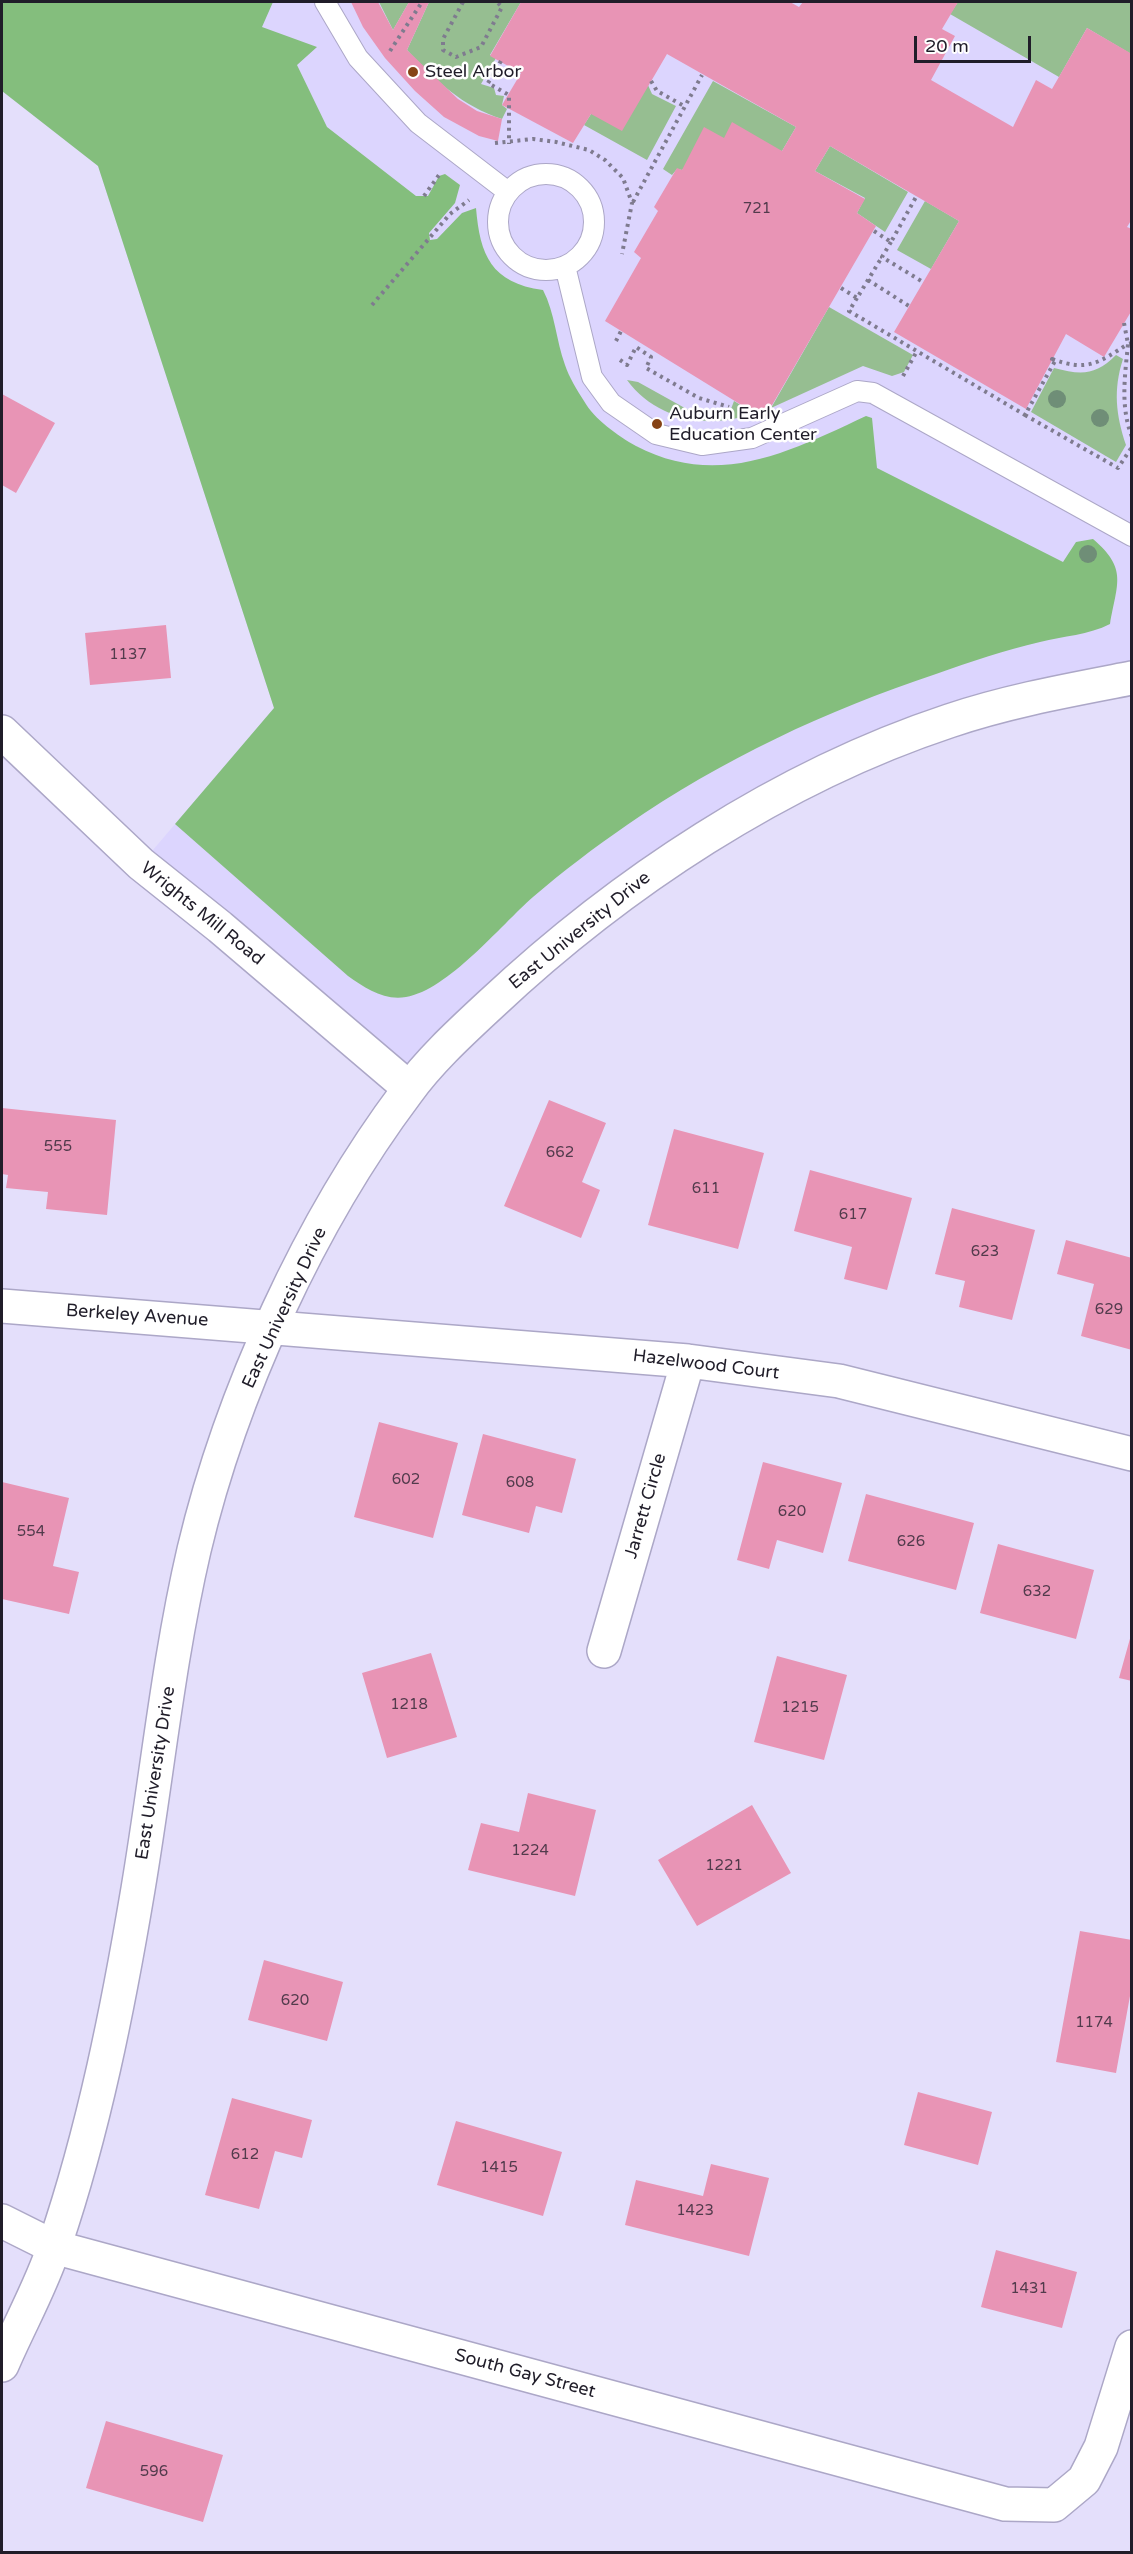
<!DOCTYPE html>
<style>
body{margin:0}
#map{position:relative;width:1133px;height:2554px;overflow:hidden;background:#e4dffb;font-family:"Varela Round",sans-serif}
canvas{display:block}
.frame{position:absolute;inset:0;border:3px solid #201d29;pointer-events:none}
.scale{position:absolute;left:914px;top:36px;width:117px;height:27px;box-sizing:border-box;border:3px solid #201d29;border-top:0;padding-left:8px;font-size:18px;line-height:21px;white-space:nowrap;color:#201d29;-webkit-text-stroke:4px #fff;paint-order:stroke}
</style>
<div id="map">
<canvas width="1133" height="2554"></canvas>
<div class="frame"></div>
<div class="scale">20 m</div>
</div>
<script>
const g = document.querySelector('canvas').getContext('2d');
g.lineJoin = 'round';
function paint(path, color) { g.fillStyle = color; g.fill(path, 'evenodd'); }
function stroke(path, color, width, dash) { g.strokeStyle = color; g.lineWidth = width; g.lineCap = dash ? 'butt' : 'round'; g.setLineDash(dash || []); g.stroke(path); }
function label(font, color, halo, rows, align = 'center') {
  g.font = font + ' "Varela Round",sans-serif'; g.lineWidth = 5; g.setLineDash([]); g.textBaseline = 'middle'; g.strokeStyle = halo; g.fillStyle = color; for (const [text, x, y, turn = 0] of rows) {
    g.save(); g.translate(x, y); g.rotate((+turn || 0) * Math.PI / 180); g.textAlign = isNaN(turn) ? turn : align; if (halo) g.strokeText(text, 0, 0); g.fillText(text, 0, 0); g.restore();
  }
}
const built = new Path2D(`
 M 2,2 L 1131,2 L 1131,683 L 853,760 L 718,831 L 420,1076 L 141,864 L 274,708 L 98,166 L 2,91 Z`);
const green = new Path2D(`
 M 379,2 L 409,2 L 393,30 Z
 M 429,2 L 521,2 L 490,55 L 496,58 L 481,84 L 494,88 L 496,95 L 504,96 L 502,105 L 507,109 L 502,119 C 462,106 436,81 407,50 Z
 M 958,2 L 1131,2 L 1131,54 L 1087,28 L 1059,77 L 950,14 Z
 M 713,81 L 796,127 L 782,151 L 724,138 L 682,170 L 677,169 L 672,175 L 663,169 Z
 M 648,85 L 652,94 L 676,106 L 647,160 L 584,125 L 591,114 Z
 M 830,146 L 908,192 L 885,232 L 857,213 L 865,198 L 815,171 Z
 M 925,201 L 959,221 L 931,269 L 897,250 Z
 M 829,307 L 913,355 L 904,372 L 892,376 L 863,366 L 771,408 Z
 M 1116,355 L 1123,359 C 1113,390 1116,415 1126,445 L 1116,462 L 1031,412 L 1054,368 C 1081,375 1095,376 1116,355 Z
 M 627,380 L 638,382 L 701,417 L 731,409 L 734,401 L 754,413 C 710,430 656,420 627,380 Z`);
const forest = new Path2D(`
 M 2,2 L 273,2 L 262,27 L 317,47 L 297,65 L 327,127 L 416,196 L 428,196 L 439,176 L 445,174 L 460,185 L 455,203 L 429,233 L 430,240 L 437,239 L 462,213 L 476,208 C 480,255 491,283 543,290 C 555,313 556,340 565,365 C 569,377 577,390 584,401 C 594,419 618,436 636,446 C 718,489 789,452 866,416 L 872,418 L 877,468 L 1063,562 L 1076,542 L 1093,539 C 1128,569 1117,583 1110,624 C 1089,635 1063,636 1040,642 C 1005,650 970,662 936,674 C 827,710 721,760 627,825 C 595,847 562,872 533,897 C 500,926 448,990 406,997 C 384,1001 365,988 348,976 L 175,824 L 274,708 L 98,166 L 2,91 Z`);
const building = new Path2D(`
 M 351,2 L 378,2 L 393,30 L 409,2 L 429,2 L 407,50 L 458,99 L 477,111 L 502,119 L 498,141 L 479,136 L 444,117 L 415,91 L 385,58 L 363,27 Z
 M 521,2 L 790,2 L 799,7 L 803,2 L 958,2 L 942,29 L 955,36 L 931,80 L 1013,127 L 1036,80 L 1052,89 L 1087,28 L 1132,54 L 1132,219 L 1127,227 L 1132,229 L 1132,310 L 1104,357 L 1066,334 L 1026,409 L 894,332 L 959,221 L 830,146 L 815,171 L 865,199 L 857,213 L 876,226 L 764,419 L 605,321 L 641,258 L 634,252 L 658,211 L 654,207 L 677,168 L 682,170 L 704,127 L 724,138 L 732,122 L 782,151 L 796,127 L 667,54 L 622,131 L 591,114 L 573,143 L 502,105 L 521,73 L 490,56 Z
 M 2,394 L 55,423 L 16,493 L 2,485 Z
 M 166,625 L 171,678 L 90,685 L 85,633 Z
 M 549,1100 L 606,1123 L 582,1182 L 600,1190 L 581,1238 L 504,1206 Z
 M 2,1108 L 116,1120 L 107,1215 L 46,1209 L 48,1192 L 6,1188 L 8,1175 L 2,1174 Z
 M 674,1129 L 764,1153 L 738,1249 L 648,1225 Z
 M 810,1170 L 912,1198 L 887,1290 L 844,1279 L 852,1247 L 794,1231 Z
 M 952,1208 L 1035,1230 L 1012,1320 L 959,1307 L 965,1281 L 935,1274 Z
 M 1066,1240 L 1132,1258 L 1132,1350 L 1081,1336 L 1094,1284 L 1057,1274 Z
 M 379,1422 L 458,1443 L 433,1538 L 354,1517 Z
 M 483,1434 L 576,1459 L 562,1513 L 536,1506 L 529,1533 L 462,1515 Z
 M 763,1462 L 842,1483 L 823,1553 L 777,1540 L 769,1569 L 737,1560 Z
 M 2,1482 L 69,1498 L 53,1566 L 79,1572 L 69,1614 L 2,1599 Z
 M 866,1494 L 974,1523 L 956,1590 L 848,1561 Z
 M 998,1544 L 1094,1570 L 1076,1639 L 980,1613 Z
 M 1131,1635 L 1132,1635 L 1132,1681 L 1119,1678 Z
 M 431,1653 L 457,1737 L 387,1758 L 362,1673 Z
 M 777,1656 L 847,1675 L 824,1760 L 754,1742 Z
 M 528,1793 L 596,1810 L 575,1896 L 468,1870 L 481,1823 L 519,1832 Z
 M 752,1805 L 791,1873 L 697,1926 L 658,1860 Z
 M 1080,1931 L 1132,1940 L 1132,1985 L 1116,2073 L 1056,2062 Z
 M 264,1960 L 343,1982 L 327,2041 L 248,2020 Z
 M 918,2092 L 992,2112 L 978,2165 L 904,2145 Z
 M 232,2098 L 312,2120 L 302,2158 L 275,2151 L 259,2209 L 205,2195 Z
 M 456,2121 L 562,2152 L 543,2216 L 437,2185 Z
 M 711,2164 L 769,2178 L 749,2256 L 625,2225 L 636,2180 L 703,2196 Z
 M 996,2250 L 1077,2272 L 1062,2328 L 981,2307 Z
 M 106,2421 L 223,2455 L 203,2522 L 86,2488 Z`);
const path = new Path2D(`
 M 463,2 L 443,39 L 443,50 L 456,57 L 481,47 L 502,7 L 497,2
 M 390,51 L 422,2
 M 501,61 L 488,83 L 509,95 L 509,144
 M 651,81 L 657,91 L 684,106
 M 495,143 L 533,139 L 556,142 L 589,150 L 605,160 L 623,178 L 632,203 L 622,254
 M 424,196 L 439,175
 M 633,202 L 702,75
 M 874,231 L 891,242 L 916,197
 M 891,242 L 882,257 L 923,282
 M 868,280 L 909,306
 M 841,288 L 857,298 L 882,257
 M 857,298 L 849,311 L 1025,415 L 1055,361 L 1052,359 C 1088,372 1098,363 1128,344 C 1125,376 1120,406 1132,437
 M 372,305 L 450,214 L 469,200
 M 1124,323 L 1128,344 L 1132,343
 M 616,341 L 621,331
 M 620,360 L 627,365 L 636,347 L 651,357 L 646,368 L 699,398 L 729,407
 M 903,376 L 917,351
 M 1025,415 L 1118,468 L 1132,447`);
const lane = new Path2D(`
 M 325,2 L 358,58 L 418,123 L 508,192
 M498 222a48 48 0 1 1 96 0a48 48 0 1 1-96 0Z
 M 565,266 L 592,377 L 611,403 L 656,434 L 702,445 L 752,438 L 857,391 L 873,393 L 1132,536`);
const street = new Path2D(`
 M 2,732 L 141,864 L 220,927 L 409,1088
 M 2,1306 L 688,1361 L 839,1381 L 1132,1454
 M 604,1651 L 688,1361
 M 2,2221 L 54,2247 L 1005,2504 L 1054,2505 L 1084,2480 L 1101,2447 L 1132,2347`);
const secondary = new Path2D(`
 M 2,2365 C 19,2325 42,2285 55,2244 C 94,2129 118,2008 138,1889 C 157,1776 168,1662 194,1550 C 231,1394 310,1221 407,1092 C 430,1060 462,1031 491,1004 C 620,883 780,777 949,721 C 1008,701 1070,690 1132,678`);
const trees = [
 [1057,399],
 [1100,418],
 [1088,554]
];
const markers = [
 [413,72,6,"#864315"],
 [657,424,6,"#864315"]
];
const numberNames = [
 ["721",757,209],
 ["1137",128,655],
 ["555",58,1147],
 ["662",560,1153],
 ["611",706,1189],
 ["617",853,1215],
 ["623",985,1252],
 ["629",1109,1310],
 ["602",406,1480],
 ["608",520,1483],
 ["620",792,1512],
 ["554",31,1532],
 ["626",911,1542],
 ["632",1037,1592],
 ["1218",409,1705],
 ["1215",800,1708],
 ["1224",530,1851],
 ["1221",724,1866],
 ["620",295,2001],
 ["1174",1094,2023],
 ["612",245,2155],
 ["1415",499,2168],
 ["1423",695,2211],
 ["1431",1029,2289],
 ["596",154,2472]
];
const poiNames = [
 ["Steel Arbor",425,72],
 ["Auburn Early",669,414],
 ["Education Center",669,435]
];
const streetNames = [
 ["Wrights Mill Road",202,914,39],
 ["East University Drive",580,931,-39],
 ["East University Drive",285,1308,-65],
 ["Berkeley Avenue",137,1316,4],
 ["Hazelwood Court",706,1365,7],
 ["Jarrett Circle",646,1506,-74],
 ["East University Drive",156,1773,-81],
 ["South Gay Street",525,2374,15]
];
paint(built, '#dcd5fe');
paint(green, '#96be91');
paint(forest, '#84be7d');
paint(building, '#e894b5');
stroke(lane, '#aca7c7', 22);
stroke(street, '#aca7c7', 36);
stroke(secondary, '#aca7c7', 36);
stroke(path, '#7f7b8f', 4, [3, 4.5]);
stroke(lane, '#fff', 20);
stroke(street, '#fff', 33);
stroke(secondary, '#fff', 33);
g.fillStyle = '#6f8e77';
for (const [x, y] of trees) { g.beginPath(); g.arc(x, y, 9, 0, 2 * Math.PI); g.fill(); }
for (const [x, y, r, color] of markers) { const dot = new Path2D(); dot.arc(x, y, r, 0, 2 * Math.PI); g.fillStyle = color; g.fill(dot); stroke(dot, '#fff', 2); }
label('15px', '#523b4c', null, numberNames);
label('18px', '#201d29', '#fff', poiNames, 'left');
label('18px', '#201d29', '#fff', streetNames);
</script>
